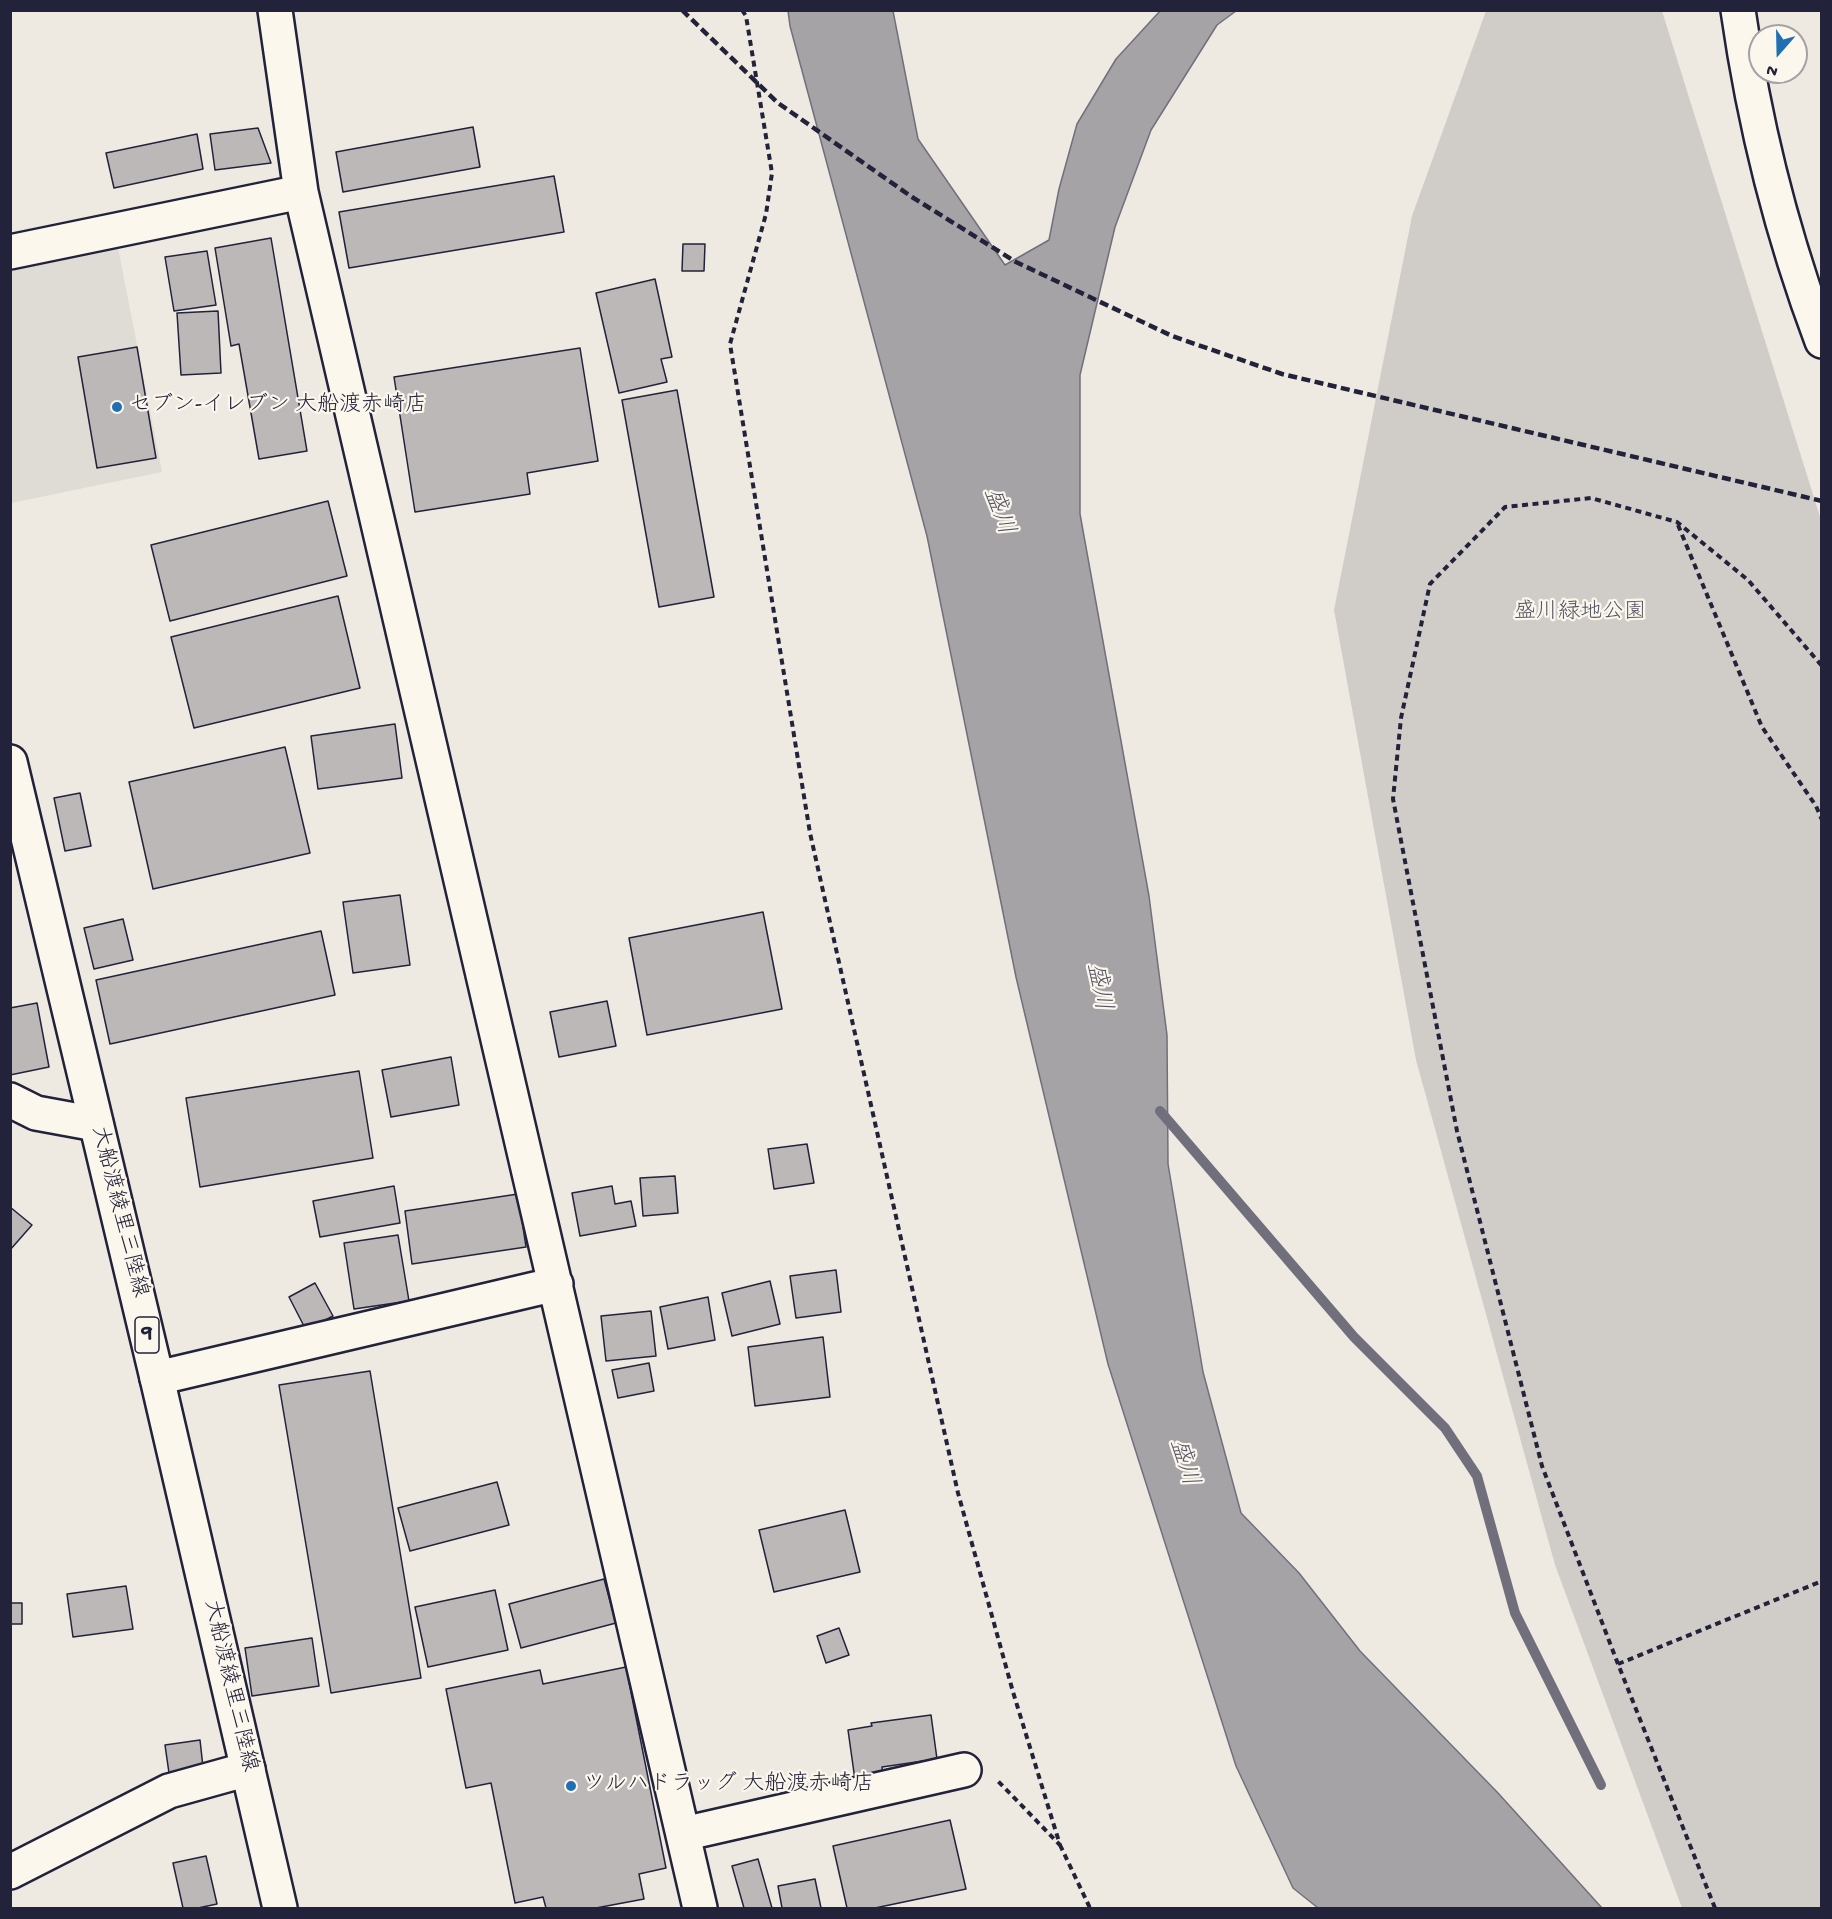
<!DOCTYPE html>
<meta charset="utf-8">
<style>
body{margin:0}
#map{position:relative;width:1832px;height:1919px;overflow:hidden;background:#eeeae2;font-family:"Gochi Hand",sans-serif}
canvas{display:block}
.frame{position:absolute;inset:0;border:12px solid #22223b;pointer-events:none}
.north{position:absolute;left:1748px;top:24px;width:60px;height:60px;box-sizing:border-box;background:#fbf7ec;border:2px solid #a4a2a5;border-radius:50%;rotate:200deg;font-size:16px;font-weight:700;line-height:24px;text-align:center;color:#22223b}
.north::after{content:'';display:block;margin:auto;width:21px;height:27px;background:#1f6fb2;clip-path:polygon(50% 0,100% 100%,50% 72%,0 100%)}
</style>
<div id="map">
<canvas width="1832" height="1919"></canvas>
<div class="frame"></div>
<div class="north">N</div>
</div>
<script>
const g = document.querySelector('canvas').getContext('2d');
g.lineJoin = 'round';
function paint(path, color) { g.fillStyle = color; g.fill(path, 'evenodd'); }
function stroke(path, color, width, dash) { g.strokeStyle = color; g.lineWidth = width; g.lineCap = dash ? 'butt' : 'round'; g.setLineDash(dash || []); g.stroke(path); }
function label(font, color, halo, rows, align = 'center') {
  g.font = font + ' "Gochi Hand","Klee One",sans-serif'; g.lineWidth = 4.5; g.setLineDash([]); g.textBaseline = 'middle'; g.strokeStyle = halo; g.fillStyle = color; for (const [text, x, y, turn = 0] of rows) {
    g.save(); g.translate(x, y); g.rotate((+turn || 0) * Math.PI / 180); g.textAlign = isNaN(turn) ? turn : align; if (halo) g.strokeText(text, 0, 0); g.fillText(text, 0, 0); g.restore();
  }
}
const built = new Path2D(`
 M 118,248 L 162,472 L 11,503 L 11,269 Z`);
const green = new Path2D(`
 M 1486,11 L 1662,11 L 1821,520 L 1821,1908 L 1682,1908 L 1555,1565 L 1416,1060 L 1334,610 L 1412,216 Z`);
const water = new Path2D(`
 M 788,11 L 893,11 L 918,139 L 1005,265 L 1049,240 L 1059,189 L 1077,124 L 1116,59 L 1160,11 L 1236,11 L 1217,25 L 1151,130 L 1115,227 L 1080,375 L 1080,514 L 1149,896 L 1167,1035 L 1168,1164 L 1203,1372 L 1241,1513 L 1299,1573 L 1360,1651 L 1498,1793 L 1602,1908 L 1318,1908 L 1293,1888 L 1236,1766 L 1108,1364 L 1016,977 L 927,536 L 790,26 Z`);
const stream = new Path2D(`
 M 1160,1111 L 1354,1337 L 1445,1428 L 1477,1476 L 1515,1613 L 1601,1785`);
const building = new Path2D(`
 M 473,127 L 480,167 L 343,192 L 336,152 Z
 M 258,128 L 271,163 L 215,170 L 210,134 Z
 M 197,134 L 203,169 L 114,188 L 106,153 Z
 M 554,176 L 564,232 L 349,268 L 339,212 Z
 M 271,238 L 307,451 L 259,459 L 239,344 L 231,346 L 215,248 Z
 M 683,244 L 705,244 L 704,271 L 682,271 Z
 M 207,251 L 216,305 L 174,311 L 165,257 Z
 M 655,279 L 672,357 L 661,359 L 667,382 L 619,393 L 596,293 Z
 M 218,311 L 221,373 L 181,375 L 177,313 Z
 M 137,347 L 156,458 L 97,468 L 78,357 Z
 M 580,348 L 598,461 L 527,473 L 530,494 L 415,512 L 394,377 Z
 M 677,390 L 714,597 L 659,607 L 622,400 Z
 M 328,501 L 347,576 L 170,621 L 151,545 Z
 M 338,596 L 360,688 L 194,728 L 171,637 Z
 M 395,724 L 402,778 L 318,789 L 311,736 Z
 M 285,747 L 310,853 L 153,889 L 129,782 Z
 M 80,793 L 91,846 L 65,851 L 54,798 Z
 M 400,895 L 410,965 L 353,973 L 343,902 Z
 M 763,912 L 782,1009 L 647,1035 L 629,938 Z
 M 123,919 L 133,960 L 94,969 L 84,928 Z
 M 321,931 L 335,995 L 110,1044 L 96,980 Z
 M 607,1001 L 616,1046 L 559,1057 L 550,1012 Z
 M 37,1003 L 49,1067 L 10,1075 L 10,1008 Z
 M 451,1057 L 459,1105 L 391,1117 L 382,1070 Z
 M 359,1071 L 373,1158 L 200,1187 L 186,1098 Z
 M 807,1144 L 814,1183 L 774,1189 L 768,1149 Z
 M 675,1176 L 678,1213 L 643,1216 L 640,1178 Z
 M 394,1186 L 400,1223 L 320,1237 L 313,1201 Z
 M 612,1186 L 615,1204 L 631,1201 L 636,1226 L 580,1236 L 572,1193 Z
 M 518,1194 L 526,1247 L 412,1264 L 405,1211 Z
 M 10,1207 L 32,1225 L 10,1250 Z
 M 398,1235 L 409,1301 L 354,1309 L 344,1243 Z
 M 836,1270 L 841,1312 L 796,1318 L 790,1276 Z
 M 770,1281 L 780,1324 L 732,1336 L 722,1293 Z
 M 315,1283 L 333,1316 L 306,1330 L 289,1297 Z
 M 708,1297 L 715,1340 L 668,1349 L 660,1307 Z
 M 651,1311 L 656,1356 L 606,1361 L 601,1316 Z
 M 823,1337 L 830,1397 L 755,1406 L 748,1347 Z
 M 649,1363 L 654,1391 L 618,1398 L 612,1370 Z
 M 370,1371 L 421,1678 L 331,1693 L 279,1385 Z
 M 497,1482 L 509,1525 L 410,1551 L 398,1508 Z
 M 845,1510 L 860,1572 L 774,1592 L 759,1530 Z
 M 604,1579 L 616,1623 L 521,1648 L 509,1604 Z
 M 126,1586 L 133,1629 L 73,1637 L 67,1594 Z
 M 495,1590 L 508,1650 L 428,1667 L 415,1607 Z
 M 10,1603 L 22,1603 L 22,1624 L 10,1624 Z
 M 839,1628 L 849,1655 L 826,1663 L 817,1636 Z
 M 312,1638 L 319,1686 L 252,1696 L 245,1648 Z
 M 626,1667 L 666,1868 L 639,1874 L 644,1899 L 596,1908 L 546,1908 L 543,1897 L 515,1903 L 491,1783 L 466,1788 L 446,1689 L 540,1670 L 543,1684 Z
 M 931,1715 L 937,1759 L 882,1767 L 883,1776 L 855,1780 L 848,1730 L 872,1726 L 871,1723 Z
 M 200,1740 L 204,1776 L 170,1780 L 165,1745 Z
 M 950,1820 L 966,1889 L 875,1908 L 847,1908 L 833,1846 Z
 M 206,1856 L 217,1904 L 198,1908 L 183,1908 L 173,1863 Z
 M 758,1859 L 772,1908 L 744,1908 L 732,1866 Z
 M 815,1879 L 821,1908 L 782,1908 L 778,1886 Z`);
const path = new Path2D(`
 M 742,10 L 746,16 L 772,173 L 766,214 L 730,344 L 810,833 L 958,1493 L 1013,1692 L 1060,1845 L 996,1779
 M 1678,525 L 1762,727 L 1816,806 L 1822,820
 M 1618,1664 L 1822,1581
 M 1060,1845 L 1090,1908
 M 1715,1908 L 1618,1664 L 1542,1466 L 1457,1131 L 1393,799 L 1401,718 L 1430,584 L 1505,507 L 1591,498 L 1677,522 L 1748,580 L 1822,666`);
const minor = new Path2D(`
 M 275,10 L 301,192 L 700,1908
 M 1738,10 C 1754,122 1782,235 1822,341
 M 10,252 L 301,192
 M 10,1100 L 36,1113 L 96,1124
 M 157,1378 L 556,1284
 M 683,1834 L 964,1770
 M 10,1872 L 169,1791 L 248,1769`);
const major = new Path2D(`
 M 10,762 L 157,1378 L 280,1908`);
const rail = new Path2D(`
 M 682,10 L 778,103 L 912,197 L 1016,262 L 1172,336 L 1282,374 L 1822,501`);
const markers = [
 [117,407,6,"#1f6fb2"],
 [571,1786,6,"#1f6fb2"]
];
const shields = [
 [147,1335,24]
];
const shieldNames = [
 ["9",147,1335]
];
const poiNames = [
 ["セブン-イレブン 大船渡赤崎店",129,407],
 ["ツルハドラッグ 大船渡赤崎店",583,1786]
];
const parkNames = [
 ["盛川緑地公園",1580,614]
];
const streetNames = [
 ["大船渡綾里三陸線",118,1212,76],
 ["大船渡綾里三陸線",229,1686,77]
];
const waterNames = [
 ["盛川",997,512,70],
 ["盛川",1097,987,79],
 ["盛川",1182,1463,73]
];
paint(built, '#dfdbd5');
paint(green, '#d0cdc9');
paint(water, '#a6a3a7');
stroke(water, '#716f7c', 1.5);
stroke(stream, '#716f7c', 10);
paint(building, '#bcb8b8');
stroke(building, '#22223b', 1.5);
stroke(minor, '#22223b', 38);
stroke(major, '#22223b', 38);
stroke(path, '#22223b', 4, [6, 4.5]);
stroke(minor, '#fbf7ec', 33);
stroke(major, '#fbf7ec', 33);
stroke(rail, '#22223b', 4.5, [9, 4.5]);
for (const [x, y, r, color] of markers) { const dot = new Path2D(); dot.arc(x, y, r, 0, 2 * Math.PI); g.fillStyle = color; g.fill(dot); stroke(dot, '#fbf7ec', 2); }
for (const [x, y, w] of shields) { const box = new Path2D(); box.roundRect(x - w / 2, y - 18, w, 36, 4.5); g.fillStyle = '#fbf7ec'; g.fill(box); stroke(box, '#22223b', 1.5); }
label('bold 21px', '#22223b', null, shieldNames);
label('22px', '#22223b', '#fbf7ec', poiNames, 'left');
label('22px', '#565566', '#fbf7ec', parkNames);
label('22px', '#22223b', '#fbf7ec', streetNames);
label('italic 24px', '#575666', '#fbf7ec', waterNames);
</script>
